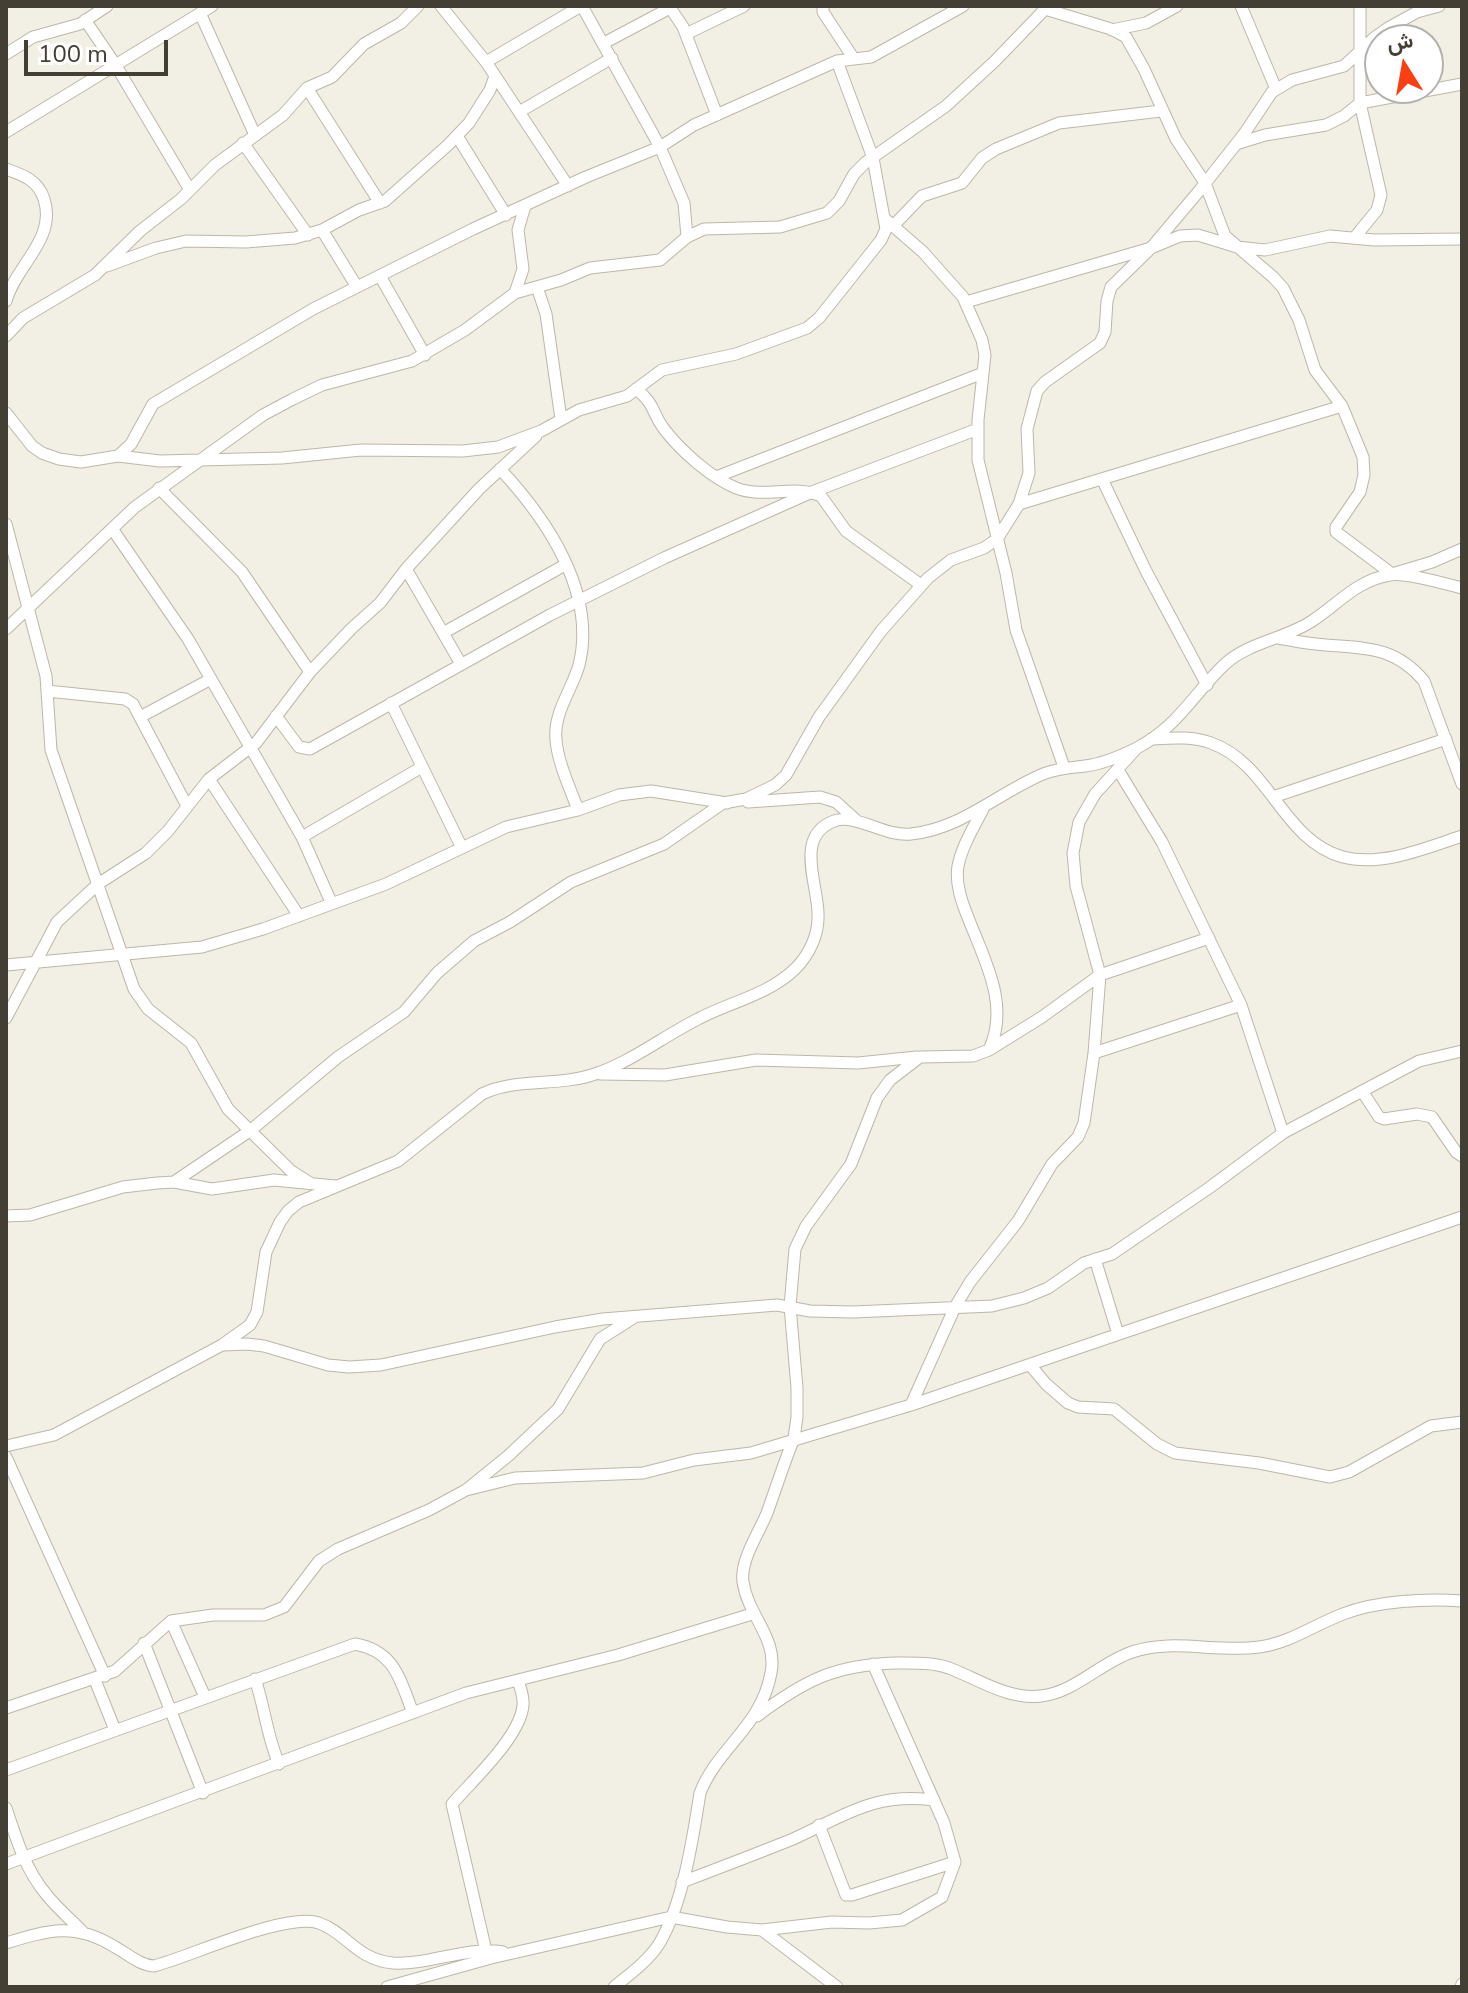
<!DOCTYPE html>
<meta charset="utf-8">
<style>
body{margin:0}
#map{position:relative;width:1468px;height:1993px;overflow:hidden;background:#f2efe4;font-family:"Nunito Sans",Vazirmatn,sans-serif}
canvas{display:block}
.frame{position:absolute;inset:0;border:8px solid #443f34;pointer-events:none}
.north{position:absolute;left:1364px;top:24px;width:80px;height:80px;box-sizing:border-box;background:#fff;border:2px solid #b4b2ae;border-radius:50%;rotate:349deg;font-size:22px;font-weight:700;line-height:32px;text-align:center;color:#443f34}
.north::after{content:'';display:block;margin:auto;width:28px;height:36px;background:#fc3f12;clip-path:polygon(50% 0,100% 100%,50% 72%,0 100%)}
.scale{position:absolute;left:24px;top:40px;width:144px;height:36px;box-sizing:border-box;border:4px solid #443f34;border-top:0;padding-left:10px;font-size:24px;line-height:28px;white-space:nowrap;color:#443f34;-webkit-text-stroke:6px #fff;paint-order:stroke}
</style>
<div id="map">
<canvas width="1468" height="1993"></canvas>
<div class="frame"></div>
<div class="north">ش</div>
<div class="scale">100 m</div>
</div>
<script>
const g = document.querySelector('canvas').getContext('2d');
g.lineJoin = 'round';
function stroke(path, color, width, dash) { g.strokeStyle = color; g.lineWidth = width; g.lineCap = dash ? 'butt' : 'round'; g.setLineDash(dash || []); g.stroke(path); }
const street = new Path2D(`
 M 441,6 L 486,62 L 568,186
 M 582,6 L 660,147 L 684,203 L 687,237
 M 669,6 L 683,27 L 717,115
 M 823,6 L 823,12 L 854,59
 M 1043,6 L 1045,9 L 1111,29 L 1126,37 L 1144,69 L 1176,139 L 1205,183 L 1225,236 L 1273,277 L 1283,288 L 1299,320 L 1315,370 L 1342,406 L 1363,457 L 1364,475 L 1360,492 L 1336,527 L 1336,532 L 1392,574 L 1432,562 L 1462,549
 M 1241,6 L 1276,89
 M 200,13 L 255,135
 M 85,20 L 115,64 L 190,190
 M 1112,30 L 1146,23 L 1177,6
 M 686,34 L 744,6
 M 604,43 L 670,8
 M 6,54 L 33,37 L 80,24 L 107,6
 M 486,62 L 581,6
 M 307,88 L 380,203
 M 519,112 L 612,58
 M 6,132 L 212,6
 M 457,136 L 506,215
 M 243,143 L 308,235
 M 1236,144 L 1265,135 L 1326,125 L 1344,116 L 1360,103 L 1462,84
 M 6,169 C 23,175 38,180 44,199 C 57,239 16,265 6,301
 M 885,219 L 923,252 L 963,297 L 982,340 L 985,355 L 978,420 L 978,460 L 1006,573 L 1016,630 L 1064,767
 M 893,226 L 922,196 L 962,183 L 982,158 L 996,149 L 1059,123 L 1161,111
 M 322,230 L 357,287
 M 1355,237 L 1377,210 L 1381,195 L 1360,103 L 1360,6
 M 107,266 L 156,248 L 186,241 L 246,242 L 295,238 L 322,230 L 359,210 L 385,201 L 448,145 L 469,123 L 490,90 L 495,76
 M 380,276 L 425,355
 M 537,287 L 546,314 L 561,419
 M 515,293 L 523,269 L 518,230 L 525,206
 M 966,302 L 1151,248 L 1180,236 L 1198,235 L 1237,247 L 1265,250 L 1330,236 L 1374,240 L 1462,239
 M 6,336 L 23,318 L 95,275 L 140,231 L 181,199 L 215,165 L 283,115 L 307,88 L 332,77 L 364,44 L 401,23 L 418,6
 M 636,389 C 657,406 651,412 664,429 C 681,451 710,477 736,488 C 764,499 794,484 821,496 L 846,531 L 921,585
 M 6,413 L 32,446 L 42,453 L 59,459 L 81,462 L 118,456 L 131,444 L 153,404 L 313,309 L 473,229 L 586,177 L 660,147 L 694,125 L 837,61 L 871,57 L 963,6
 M 118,456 L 160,461 L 282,458 L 361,450 L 463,451 L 498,447 L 541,431 L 579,410 L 627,396 L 662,370 L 736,354 L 807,328 L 819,318 L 881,240 L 886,229 L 873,158 L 837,61
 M 500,469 C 547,519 597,593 579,665 C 572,690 553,713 556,740 C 558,763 570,788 578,810
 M 716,477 L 983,373
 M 1102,479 L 1146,571 L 1207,685
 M 159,488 L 242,572 L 310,672
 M 1019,504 L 1342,406
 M 6,524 L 46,676 L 51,750 L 134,989 L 148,1009 L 191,1043 L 228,1109 L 291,1171 L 310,1183
 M 113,530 L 188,639 L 302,837 L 331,902
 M 406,569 L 461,664
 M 6,629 L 135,507 L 263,415 L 293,399 L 322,385 L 412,361 L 465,330 L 515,293 L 561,280 L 590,268 L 660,260 L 687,237 L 704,229 L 780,227 L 827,213 L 839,201 L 854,174 L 866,162 L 946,106 L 995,61 L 1048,6
 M 443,633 L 565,565
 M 1278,638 C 1291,640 1303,643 1316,644 C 1360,649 1392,643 1424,681 L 1462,784
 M 47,691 L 125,699 L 133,704 L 187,806
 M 391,703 L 462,848
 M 276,716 L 299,747 L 310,749 L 550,615 L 664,558 L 812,492 L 978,429
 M 140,717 L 211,679
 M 1151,739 C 1171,738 1192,736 1211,743 C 1270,764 1282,840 1343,857 C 1381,867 1426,848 1462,836
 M 1118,770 L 1162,842 L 1241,1005 L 1283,1133
 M 209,779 L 299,916
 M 1273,797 L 1446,739
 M 748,802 L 820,797 L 836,802 L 856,820
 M 983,809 C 974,827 962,846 958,866 C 955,884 962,903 969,920 C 985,961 1010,1006 989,1050
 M 302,837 L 422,767
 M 6,965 L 202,947 L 263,929 L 386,884 L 506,827 L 578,810 L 619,795 L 651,791 L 727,803
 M 6,1018 L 57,922 L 98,884 L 146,853 L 168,831 L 209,779 L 256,743 L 310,672 L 352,628 L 380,603 L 406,569 L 479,489 L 536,436
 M 1094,1053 L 1241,1005
 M 600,1074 L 665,1075 L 756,1060 L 858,1063 L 917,1057
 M 1362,1091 L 1379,1117 L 1384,1119 L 1417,1114 L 1432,1117 L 1456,1152 L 1462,1156
 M 174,1182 L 251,1130 L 338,1057 L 404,1012 L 437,973 L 474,941 L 510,922 L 571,882 L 664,844 L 723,803 L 746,799 L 775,785 L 786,775 L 819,717 L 881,631 L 928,578 L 951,560 L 984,548 L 997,539 L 1019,504 L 1029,473 L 1027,429 L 1037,391 L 1045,382 L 1100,343 L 1105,332 L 1107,301 L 1111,287 L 1151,248 L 1199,191 L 1244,134 L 1272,92 L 1292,80 L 1344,66 L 1374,38 L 1388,28 L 1417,12 L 1439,6
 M 6,1216 L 30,1215 L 123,1187 L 157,1183 L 174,1182 L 212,1189 L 274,1180 L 335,1186
 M 1095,1259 L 1118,1334
 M 223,1345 L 247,1344 L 264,1346 L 328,1365 L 349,1367 L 381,1365 L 555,1327 L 603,1319 L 777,1305 L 810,1311 L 853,1312 L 992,1306 L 1024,1298 L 1048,1288 L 1084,1263 L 1112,1254 L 1209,1188 L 1283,1133 L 1419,1061 L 1462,1051
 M 1030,1365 L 1046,1384 L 1068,1403 L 1078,1407 L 1114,1409 L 1157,1444 L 1175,1453 L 1259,1463 L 1330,1477 L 1349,1472 L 1431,1426 L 1462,1422
 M 911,1405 L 955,1307 L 970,1282 L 1018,1221 L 1052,1164 L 1078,1137 L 1084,1123 L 1094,1053 L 1100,975 L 1076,886 L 1073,853 L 1079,822 L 1095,794 L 1135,750
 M 6,1446 L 54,1435 L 222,1345 L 250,1325 L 257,1312 L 266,1252 L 280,1222 L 288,1211 L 299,1202 L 398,1161 L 482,1094 C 518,1077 558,1087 595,1074 C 631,1062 664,1036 698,1019 C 730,1002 768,995 795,969 C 809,955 819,935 818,914 C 818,884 794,836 834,821 C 856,813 884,837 911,834 C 961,829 998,793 1043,774 C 1058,768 1070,768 1085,766 C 1102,764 1121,756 1137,748 C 1179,726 1193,694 1225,664 C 1249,642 1285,639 1312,621 C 1338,604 1357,580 1390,575 C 1405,572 1446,584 1462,588
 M 6,1457 L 105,1676
 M 466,1490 L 515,1478 L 643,1473 L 694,1460 L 751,1453 L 911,1405 L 1462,1217
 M 171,1621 L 205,1697
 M 144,1643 L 203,1793
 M 255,1679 C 265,1708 267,1737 279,1764
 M 95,1680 L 115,1730
 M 6,1708 L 115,1671 L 171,1621 L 213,1615 L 264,1615 L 284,1607 L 319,1561 L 338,1549 L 429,1510 L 466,1490 L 508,1456 L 558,1409 L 600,1339 L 633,1318
 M 757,1716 C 805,1680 835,1665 895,1663 C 913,1663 932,1662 949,1668 C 978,1679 1008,1700 1041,1696 C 1075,1692 1100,1663 1132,1652 C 1173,1638 1217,1653 1259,1647 C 1290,1643 1314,1625 1343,1614 C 1376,1601 1427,1598 1462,1601
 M 6,1770 L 355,1644 C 395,1651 400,1680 413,1713
 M 6,1808 C 16,1838 25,1869 46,1894 C 56,1907 70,1919 82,1931
 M 819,1825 L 846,1895 L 852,1895 L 955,1862
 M 6,1864 L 466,1693 L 618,1655 L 752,1614
 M 682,1882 C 719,1868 756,1854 793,1839 C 844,1816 874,1792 934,1800
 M 762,1930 L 837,1987
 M 6,1943 C 49,1930 75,1922 115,1947 C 128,1954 139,1965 154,1966 C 192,1956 285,1912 319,1923 C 347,1933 357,1960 393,1963 C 430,1965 467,1946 503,1952
 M 486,1951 L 452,1804 C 472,1781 521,1736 523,1705 C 524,1696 520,1688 518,1680
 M 387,1987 L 491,1958 L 671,1917 L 727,1927 L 762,1930 L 832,1922 L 869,1923 L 902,1920 L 942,1897 L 955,1862 L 944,1823 L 873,1664
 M 614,1987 C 630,1974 648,1961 659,1944 C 683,1904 693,1838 700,1793 C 718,1747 761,1727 771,1673 C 778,1638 748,1616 743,1582 C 740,1560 759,1533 767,1513 C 776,1488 784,1463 794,1438 L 797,1417 L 797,1388 L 790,1306 L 795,1249 L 806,1226 L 851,1164 L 877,1098 L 890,1080 L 920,1057 L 973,1056 L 989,1050 L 1042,1017 L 1100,975 L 1209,938
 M 1461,1987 L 1462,1984`);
stroke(street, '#beb7a7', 13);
stroke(street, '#fff', 11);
</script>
